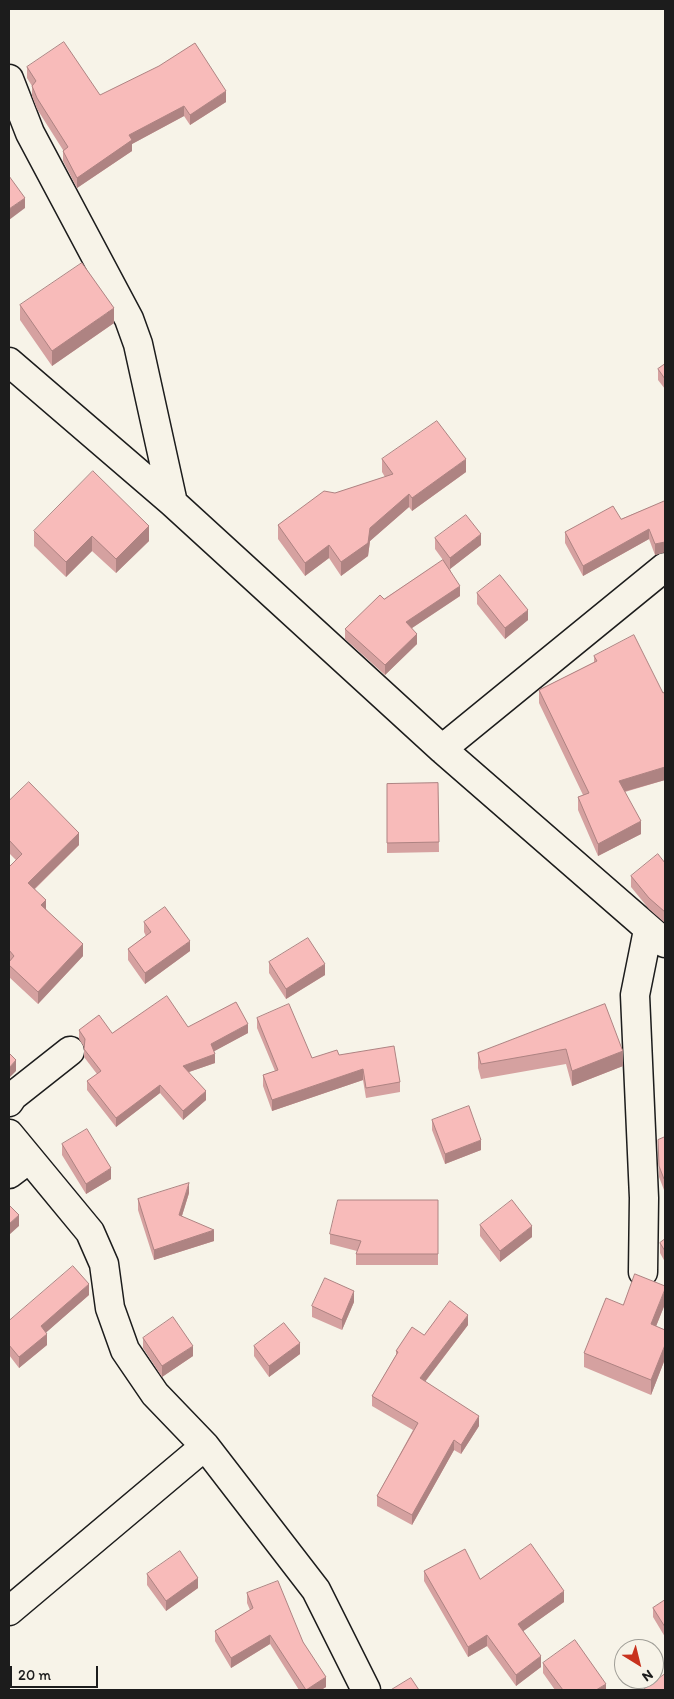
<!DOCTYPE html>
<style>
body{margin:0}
#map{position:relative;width:674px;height:1699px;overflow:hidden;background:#f7f3e8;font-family:Itim,sans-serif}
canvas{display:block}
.frame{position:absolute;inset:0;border:10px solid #1c1c1c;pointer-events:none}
.north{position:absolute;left:614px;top:1639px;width:50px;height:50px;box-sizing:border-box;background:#f7f3e8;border:1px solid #9f9d96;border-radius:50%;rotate:144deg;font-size:14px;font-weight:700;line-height:20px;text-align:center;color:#1c1c1c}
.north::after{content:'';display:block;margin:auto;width:18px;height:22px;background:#c8321e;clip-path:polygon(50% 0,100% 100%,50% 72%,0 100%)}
.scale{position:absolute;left:10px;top:1666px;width:88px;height:22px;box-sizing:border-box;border:2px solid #1c1c1c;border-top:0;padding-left:6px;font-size:15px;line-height:18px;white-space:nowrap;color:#1c1c1c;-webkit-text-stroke:4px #f7f3e8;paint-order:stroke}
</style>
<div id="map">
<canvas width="674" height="1699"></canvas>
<div class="frame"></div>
<div class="north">N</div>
<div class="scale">20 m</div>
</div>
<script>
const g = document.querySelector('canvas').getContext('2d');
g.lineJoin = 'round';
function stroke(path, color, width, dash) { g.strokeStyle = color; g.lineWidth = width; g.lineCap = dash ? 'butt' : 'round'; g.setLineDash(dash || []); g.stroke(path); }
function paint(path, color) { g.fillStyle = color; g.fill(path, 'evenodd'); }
const minor = new Path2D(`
 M 9,79 L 30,133 L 129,319 L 138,344 L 173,503
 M 9,362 L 173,503 L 442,749 L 665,943
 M 442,749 L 665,567
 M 9,1102 L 13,1096 L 70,1051
 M 9,1134 L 90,1232 L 104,1264 L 110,1308 L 125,1350 L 155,1394 L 205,1446 L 316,1590 L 366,1690
 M 9,1174 L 29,1159
 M 643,1272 L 644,1198 L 635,995 L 648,930
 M 9,1611 L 205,1446`);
const wall = new Path2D(`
 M 27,67 L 100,95 L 226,102 L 190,125 L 184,116 L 132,144 L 132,151 L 77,188 L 63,161 L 63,150 L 37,109 L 32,96 L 32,86 L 27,78 Z
 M 20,305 L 114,323 L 52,366 L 20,320 Z
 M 665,364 L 665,389 L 658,380 L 658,369 Z
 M 382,459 L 466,472 L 412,511 L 409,507 L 370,541 L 368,556 L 341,576 L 329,558 L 305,576 L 278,539 L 278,525 L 335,493 L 385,477 L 382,472 Z
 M 665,501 L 665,552 L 655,555 L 649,539 L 583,576 L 565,543 L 565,532 L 621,519 Z
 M 34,531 L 149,541 L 116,573 L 92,551 L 66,577 L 34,546 Z
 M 435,538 L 481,545 L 450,569 L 460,596 L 412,628 L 417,644 L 385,675 L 345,639 L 345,629 L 384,599 L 443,560 L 435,549 Z
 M 477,593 L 528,620 L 505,639 L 477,604 Z
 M 594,656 L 663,693 L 665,692 L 665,780 L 625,792 L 641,834 L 598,856 L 578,810 L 578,797 L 583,795 L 539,703 L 539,690 L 594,662 Z
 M 438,783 L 439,852 L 387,853 L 387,784 Z
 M 9,801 L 79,845 L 35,889 L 46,909 L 83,956 L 38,1004 L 9,977 L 9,867 L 16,860 L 9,853 Z
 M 665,863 L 665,923 L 649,909 L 631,887 L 631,876 Z
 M 144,922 L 190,951 L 145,984 L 128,960 L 128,949 L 146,936 L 144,932 Z
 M 269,962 L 325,975 L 286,999 L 269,973 Z
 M 605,1004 L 623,1066 L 572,1086 L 566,1064 L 481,1079 L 478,1068 L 478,1053 Z
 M 257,1018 L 312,1058 L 339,1055 L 400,1082 L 400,1092 L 366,1098 L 363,1080 L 272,1111 L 263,1086 L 263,1075 L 275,1071 L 257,1028 Z
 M 188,1027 L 248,1033 L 214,1051 L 215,1063 L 189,1072 L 206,1100 L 183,1120 L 160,1093 L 116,1127 L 87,1090 L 87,1081 L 97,1074 L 84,1057 L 84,1047 L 79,1039 L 79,1030 L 112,1033 Z
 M 432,1120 L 481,1150 L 445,1164 L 432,1130 Z
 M 665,1137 L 665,1189 L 664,1190 L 659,1177 L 658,1140 Z
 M 62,1144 L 111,1179 L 86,1194 L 62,1155 Z
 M 189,1193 L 182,1216 L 214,1241 L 154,1260 L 138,1210 L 138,1199 Z
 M 438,1200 L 438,1265 L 356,1265 L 356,1254 L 357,1251 L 330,1244 L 330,1234 Z
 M 480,1225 L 532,1237 L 500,1262 L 480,1236 Z
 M 665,1239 L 665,1262 L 660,1253 L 660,1243 Z
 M 89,1295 L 45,1333 L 47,1345 L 19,1368 L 9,1355 L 9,1321 Z
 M 354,1302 L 342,1330 L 312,1317 L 312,1306 Z
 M 665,1304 L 656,1326 L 665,1330 L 665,1359 L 651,1395 L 584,1367 L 584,1353 L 623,1305 Z
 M 468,1325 L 425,1382 L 479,1426 L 461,1454 L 454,1450 L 412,1525 L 377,1506 L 377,1496 L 413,1430 L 372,1406 L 372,1396 L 396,1355 L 396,1351 L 424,1335 Z
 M 143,1338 L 193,1356 L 162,1377 L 143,1348 Z
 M 254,1346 L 300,1354 L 269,1377 L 254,1356 Z
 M 424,1571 L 480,1579 L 564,1602 L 523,1631 L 541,1667 L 516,1686 L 487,1646 L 468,1657 L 424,1581 Z
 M 147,1574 L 198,1588 L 166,1611 L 147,1585 Z
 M 247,1593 L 303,1642 L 326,1687 L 321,1690 L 299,1690 L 270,1644 L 231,1668 L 215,1641 L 215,1631 L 250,1610 L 247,1603 Z
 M 665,1600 L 665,1637 L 653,1617 L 653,1608 Z
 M 543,1663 L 606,1690 L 555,1690 L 543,1673 Z`);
const shadedWall = new Path2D(`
 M 226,91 L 226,102 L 190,125 L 190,115 Z
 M 184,106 L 184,116 L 132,144 L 132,151 L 77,188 L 77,178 L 129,135 Z
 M 25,198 L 25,208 L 9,220 L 9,209 Z
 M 114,308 L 114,323 L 52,366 L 52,351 Z
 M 466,459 L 466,472 L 412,511 L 412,498 Z
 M 409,494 L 409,507 L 370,541 L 368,556 L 341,576 L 341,562 L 370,528 Z
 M 149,526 L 149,541 L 116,573 L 116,559 Z
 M 649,529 L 649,539 L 583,576 L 583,566 Z
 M 481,534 L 481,545 L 450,569 L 450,558 Z
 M 92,536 L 92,551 L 66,577 L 66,562 Z
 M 665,542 L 665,552 L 655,555 L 655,544 Z
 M 329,545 L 329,558 L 305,576 L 305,563 Z
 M 460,586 L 460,596 L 406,632 L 406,622 Z
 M 528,610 L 528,620 L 505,639 L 505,628 Z
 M 417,634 L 417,644 L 385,675 L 385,665 Z
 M 665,767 L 665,780 L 619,793 L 619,781 Z
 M 641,821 L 641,834 L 598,856 L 598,844 Z
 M 79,833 L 79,845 L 28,895 L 28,883 Z
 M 46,900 L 46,912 L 41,905 Z
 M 190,941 L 190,951 L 145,984 L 145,973 Z
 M 83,944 L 83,956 L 38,1004 L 38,992 Z
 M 325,964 L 325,975 L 286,999 L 286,989 Z
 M 248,1024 L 248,1033 L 211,1053 L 211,1044 Z
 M 623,1051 L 623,1066 L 572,1086 L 572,1071 Z
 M 215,1054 L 215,1063 L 183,1074 L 183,1066 Z
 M 16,1060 L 16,1071 L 9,1078 L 9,1068 Z
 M 363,1069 L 363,1080 L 272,1111 L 272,1100 Z
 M 160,1085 L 160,1093 L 116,1127 L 116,1118 Z
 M 206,1091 L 206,1100 L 183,1120 L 183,1111 Z
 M 481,1140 L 481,1150 L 445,1164 L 445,1154 Z
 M 111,1168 L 111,1179 L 86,1194 L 86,1184 Z
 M 664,1179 L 665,1179 L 665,1189 L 664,1190 Z
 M 189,1183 L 189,1193 L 179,1225 L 179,1215 Z
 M 19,1215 L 19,1226 L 9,1235 L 9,1224 Z
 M 532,1226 L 532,1237 L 500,1262 L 500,1251 Z
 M 214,1230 L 214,1241 L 154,1260 L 154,1250 Z
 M 89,1284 L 89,1295 L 41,1337 L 41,1326 Z
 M 665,1289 L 665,1304 L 651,1339 L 651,1324 Z
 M 354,1291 L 354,1302 L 342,1330 L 342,1320 Z
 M 468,1315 L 468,1325 L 420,1388 L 420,1378 Z
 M 47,1334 L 47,1345 L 19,1368 L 19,1357 Z
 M 300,1343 L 300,1354 L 269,1377 L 269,1366 Z
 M 665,1345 L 665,1359 L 651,1395 L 651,1380 Z
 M 193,1346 L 193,1356 L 162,1377 L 162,1366 Z
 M 479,1416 L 479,1426 L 461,1454 L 461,1445 Z
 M 454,1440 L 454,1450 L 412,1525 L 412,1515 Z
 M 198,1578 L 198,1588 L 166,1611 L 166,1601 Z
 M 564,1591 L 564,1602 L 518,1635 L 518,1624 Z
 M 270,1635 L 270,1644 L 231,1668 L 231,1658 Z
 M 487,1635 L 487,1646 L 468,1657 L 468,1647 Z
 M 541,1656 L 541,1667 L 516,1686 L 516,1675 Z
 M 326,1677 L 326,1687 L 321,1690 L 306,1690 Z
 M 606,1684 L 606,1690 L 596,1690 Z`);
const building = new Path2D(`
 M 64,42 L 100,95 L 159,66 L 195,43 L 226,91 L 190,115 L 184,106 L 129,135 L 132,140 L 77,178 L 63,151 L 68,147 L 37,98 L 32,86 L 36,81 L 27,67 Z
 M 9,176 L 25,198 L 9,209 Z
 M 82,263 L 114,308 L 52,351 L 20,305 Z
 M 665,364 L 665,379 L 658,369 Z
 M 437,421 L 466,459 L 412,498 L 409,494 L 370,528 L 368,543 L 341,562 L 329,545 L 305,563 L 278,525 L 324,491 L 335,493 L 393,474 L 382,459 Z
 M 93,471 L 149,526 L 116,559 L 92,536 L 66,562 L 34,531 Z
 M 665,501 L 665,542 L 655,544 L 649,529 L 583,566 L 565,532 L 613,506 L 621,519 Z
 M 466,515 L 481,534 L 450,558 L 435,538 Z
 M 443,560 L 460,586 L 406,622 L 417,634 L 385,665 L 345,629 L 380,595 L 384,599 Z
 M 500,575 L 528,610 L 505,628 L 477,593 Z
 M 634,635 L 663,693 L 665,692 L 665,767 L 619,781 L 641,821 L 598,844 L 578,797 L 589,793 L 539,690 L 597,661 L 594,656 Z
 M 29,782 L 79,833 L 28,883 L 46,900 L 41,905 L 83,944 L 38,992 L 9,965 L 9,962 L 14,956 L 9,950 L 9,867 L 22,854 L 9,840 L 9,801 Z
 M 438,783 L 439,842 L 387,843 L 387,784 Z
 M 658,854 L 665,863 L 665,912 L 649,898 L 631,876 Z
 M 165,907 L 190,941 L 145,973 L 128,949 L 151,932 L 144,922 Z
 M 308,938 L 325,964 L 286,989 L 269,962 Z
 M 167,996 L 188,1027 L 236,1002 L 248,1024 L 211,1044 L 215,1054 L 183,1066 L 206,1091 L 183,1111 L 160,1085 L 116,1118 L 87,1081 L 101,1071 L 84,1049 L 85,1039 L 79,1030 L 99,1015 L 112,1033 Z
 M 289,1004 L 312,1058 L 337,1050 L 339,1055 L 394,1046 L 400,1082 L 366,1088 L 363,1069 L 272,1100 L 263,1075 L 278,1070 L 257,1018 Z
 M 605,1004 L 622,1049 L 623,1051 L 572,1071 L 566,1049 L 481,1064 L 478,1053 Z
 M 9,1053 L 16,1060 L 9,1068 Z
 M 469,1106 L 481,1140 L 445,1154 L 432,1120 Z
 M 87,1129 L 111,1168 L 86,1184 L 62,1144 Z
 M 665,1137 L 665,1179 L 664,1179 L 659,1166 L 658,1140 Z
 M 189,1183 L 179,1215 L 214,1230 L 154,1250 L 138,1199 Z
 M 338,1200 L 438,1200 L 438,1254 L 356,1254 L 361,1241 L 330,1234 Z
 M 512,1200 L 532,1226 L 500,1251 L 480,1225 Z
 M 9,1205 L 19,1215 L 9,1224 Z
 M 665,1239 L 665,1251 L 660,1243 Z
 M 73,1266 L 89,1284 L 41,1326 L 47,1334 L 19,1357 L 9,1345 L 9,1321 Z
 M 635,1274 L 665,1286 L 665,1289 L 651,1324 L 665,1330 L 665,1345 L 651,1380 L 584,1353 L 606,1298 L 623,1305 Z
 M 325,1278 L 354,1291 L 342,1320 L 312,1306 Z
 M 450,1301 L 468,1315 L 420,1378 L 479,1416 L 461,1445 L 454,1440 L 412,1515 L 377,1496 L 418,1423 L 372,1396 L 398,1352 L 396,1351 L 412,1327 L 424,1335 Z
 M 173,1317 L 193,1346 L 162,1366 L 143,1338 Z
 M 284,1323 L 300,1343 L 269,1366 L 254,1346 Z
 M 531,1544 L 564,1591 L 518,1624 L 541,1656 L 516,1675 L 487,1635 L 468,1647 L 424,1571 L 465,1549 L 480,1579 Z
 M 180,1551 L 198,1578 L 166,1601 L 147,1574 Z
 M 278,1581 L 303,1642 L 326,1677 L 306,1690 L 270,1635 L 231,1658 L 215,1631 L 253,1608 L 247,1593 Z
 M 665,1600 L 665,1627 L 653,1608 Z
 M 575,1640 L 606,1684 L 596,1690 L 563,1690 L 543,1663 Z
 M 665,1674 L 665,1690 L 643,1690 Z
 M 411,1678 L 419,1690 L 391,1690 Z`);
stroke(minor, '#1c1c1c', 31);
stroke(minor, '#f7f3e8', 28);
paint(wall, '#d5a1a0');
paint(shadedWall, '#ae8382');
paint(building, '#f8bbba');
stroke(building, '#ae8382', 1);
</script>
